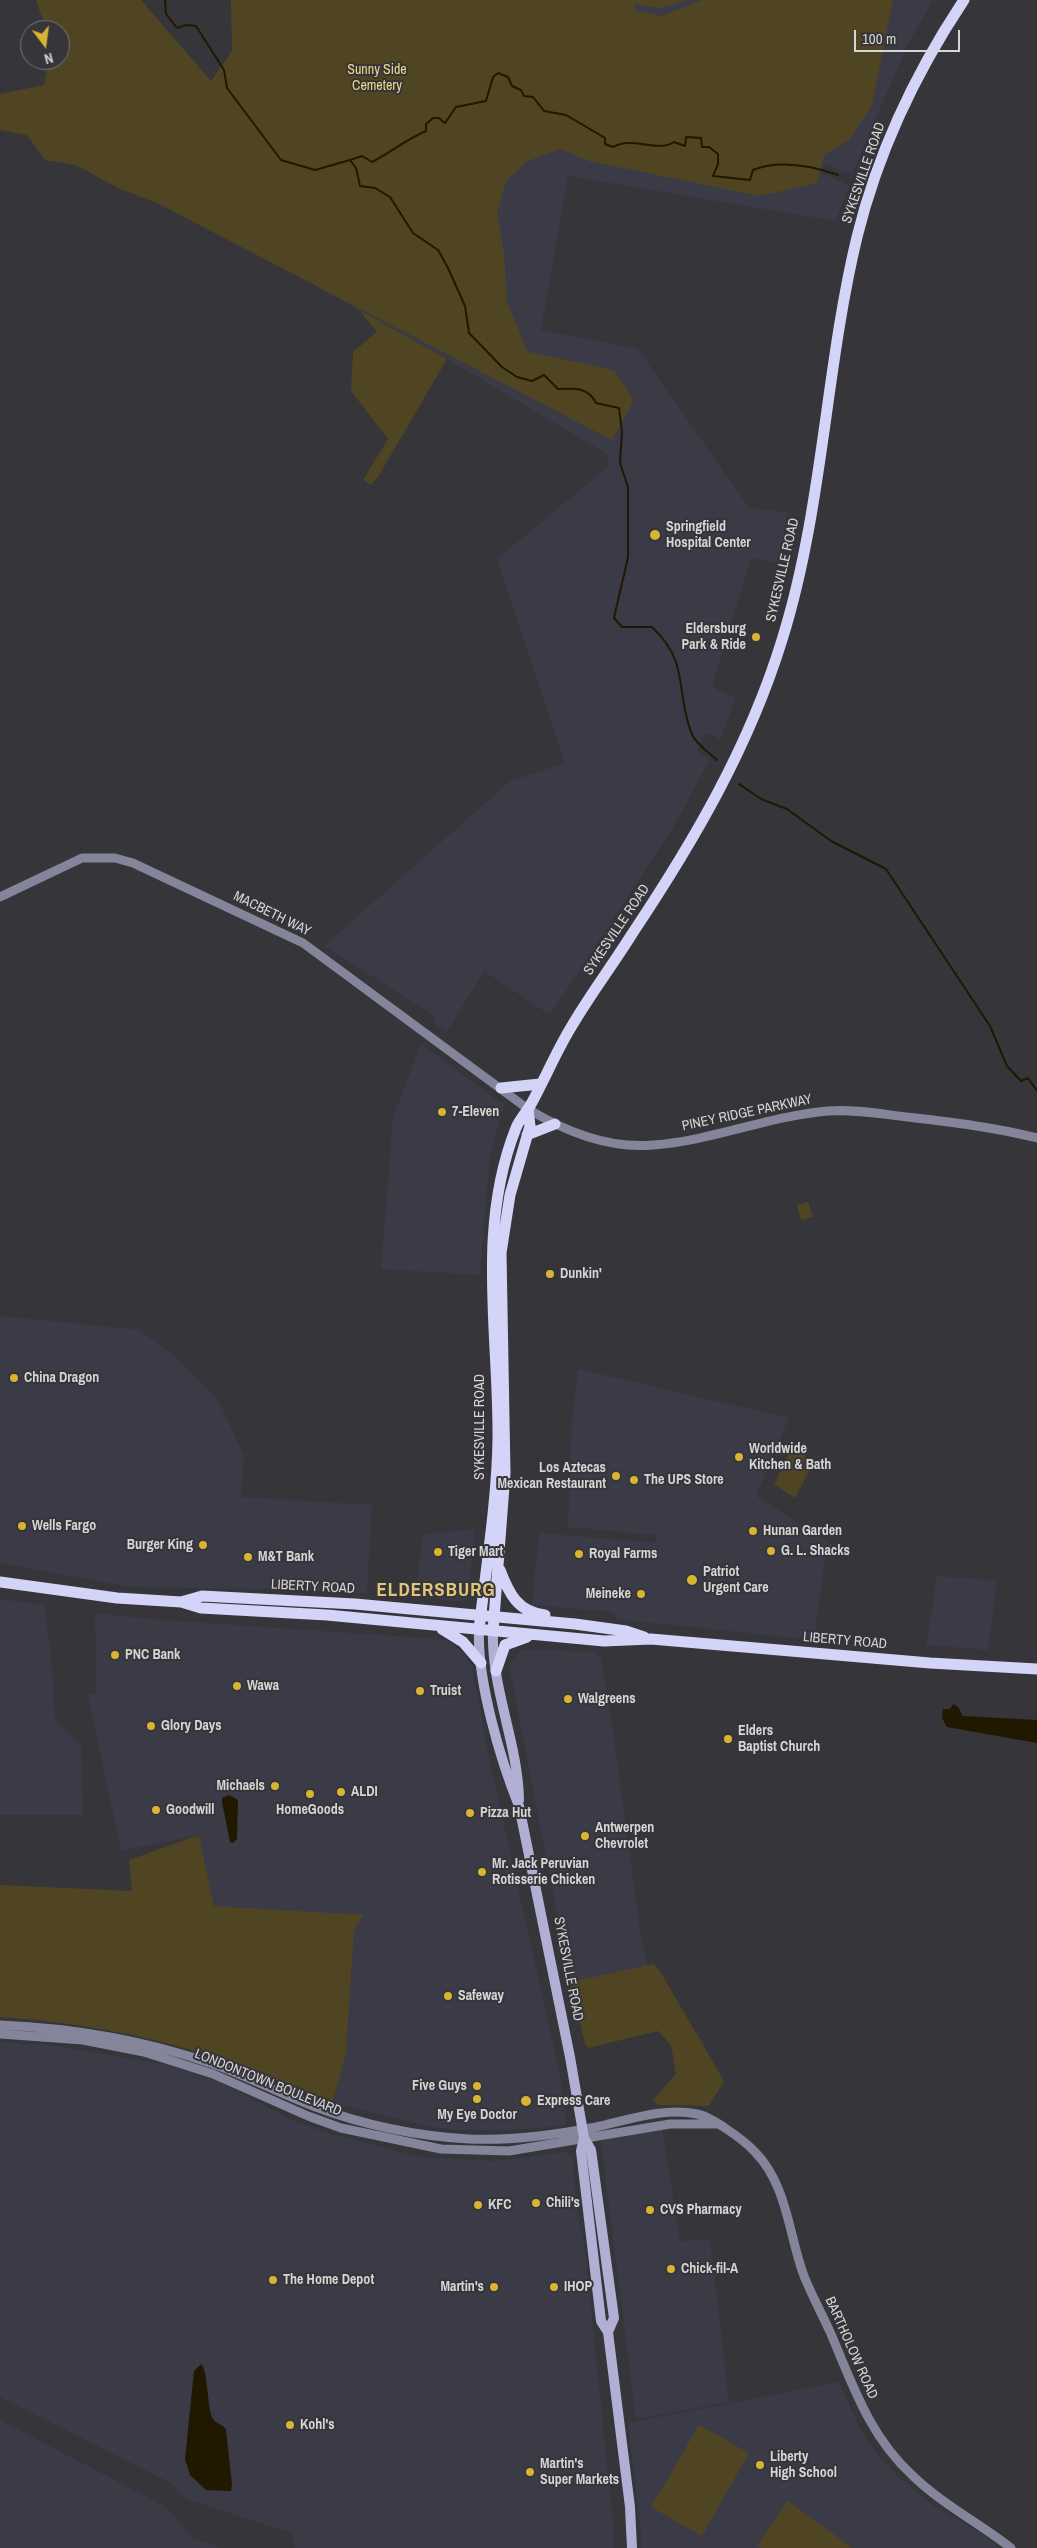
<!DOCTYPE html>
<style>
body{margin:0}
#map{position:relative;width:1037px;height:2548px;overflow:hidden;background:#35353a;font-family:"Archivo Narrow",sans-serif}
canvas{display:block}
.north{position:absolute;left:20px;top:20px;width:50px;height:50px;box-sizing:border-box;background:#35353a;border:1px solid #757579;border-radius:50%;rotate:165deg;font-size:14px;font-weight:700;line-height:20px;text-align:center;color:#d5d5d8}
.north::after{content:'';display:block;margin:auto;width:18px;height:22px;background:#d9b334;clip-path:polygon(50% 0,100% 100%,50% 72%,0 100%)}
.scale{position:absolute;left:854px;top:30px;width:106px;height:22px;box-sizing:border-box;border:2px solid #d5d5d8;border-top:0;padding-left:6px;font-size:15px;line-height:18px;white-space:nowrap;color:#d5d5d8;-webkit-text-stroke:4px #35353a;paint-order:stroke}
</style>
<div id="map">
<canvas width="1037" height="2548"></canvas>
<div class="north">N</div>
<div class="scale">100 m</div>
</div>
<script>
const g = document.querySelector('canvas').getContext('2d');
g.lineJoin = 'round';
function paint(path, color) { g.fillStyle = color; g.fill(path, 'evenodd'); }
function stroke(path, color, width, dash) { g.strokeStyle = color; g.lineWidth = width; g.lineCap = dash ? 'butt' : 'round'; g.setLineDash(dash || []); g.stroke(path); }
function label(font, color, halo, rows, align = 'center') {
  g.font = font + ' "Archivo Narrow",sans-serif'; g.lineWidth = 4; g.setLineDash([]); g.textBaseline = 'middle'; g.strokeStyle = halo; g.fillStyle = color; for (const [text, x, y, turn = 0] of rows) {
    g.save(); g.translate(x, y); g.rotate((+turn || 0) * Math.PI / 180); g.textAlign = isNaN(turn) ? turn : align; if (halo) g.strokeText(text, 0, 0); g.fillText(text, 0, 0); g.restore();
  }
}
const built = new Path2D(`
 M 399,0 L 933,0 L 908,44 L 852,174 L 824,164 L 821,173 L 849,185 L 836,221 L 568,176 L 541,330 L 638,349 L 749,508 L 787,512 L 779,564 L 751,558 L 712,687 L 736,698 L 720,739 L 706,733 L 697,752 L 710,759 L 673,828 L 550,1015 L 484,971 L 447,1031 L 434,1024 L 435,1016 L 324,946 L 509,782 L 565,763 L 497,559 L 609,466 L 607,454 L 447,359 L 199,221 Z
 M 421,1044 L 504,1105 L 490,1157 L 480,1275 L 381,1269 L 393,1117 Z
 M 0,1316 L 140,1330 L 175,1356 L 217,1398 L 244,1455 L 241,1497 L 372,1505 L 367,1594 L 307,1590 L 131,1587 L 0,1563 Z
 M 578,1369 L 789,1418 L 756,1496 L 835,1546 L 832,1553 L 826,1552 L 814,1640 L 616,1619 L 614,1612 L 532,1605 L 539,1533 L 656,1543 L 657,1535 L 568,1527 L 572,1419 Z
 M 475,1529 L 468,1598 L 463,1602 L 415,1597 L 423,1534 Z
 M 937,1576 L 997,1581 L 988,1650 L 926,1645 Z
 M 0,1599 L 44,1605 L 51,1653 L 55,1719 L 81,1745 L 83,1815 L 0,1815 Z
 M 95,1613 L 161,1620 L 427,1638 L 447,1640 L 464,1654 L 471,1665 L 480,1708 L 489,1758 L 558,2066 L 567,2123 L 562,2126 L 497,2131 L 460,2130 L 431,2127 L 332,2103 L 346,2055 L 354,1929 L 363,1916 L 214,1906 L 199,1835 L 121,1851 L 88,1695 L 96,1693 Z
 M 522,1649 L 596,1652 L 601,1659 L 613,1730 L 639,1924 L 647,1966 L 570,1982 L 509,1665 Z
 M 0,2042 L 52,2045 L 167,2065 L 223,2083 L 287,2118 L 328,2133 L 420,2157 L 496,2161 L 564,2152 L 572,2155 L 578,2218 L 584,2241 L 614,2532 L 613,2548 L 295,2548 L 291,2533 L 186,2499 L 171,2483 L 0,2397 Z
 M 662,2129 L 680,2241 L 710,2239 L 729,2402 L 636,2419 L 601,2141 Z
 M 839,2382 L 859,2427 L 877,2454 L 897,2475 L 928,2502 L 986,2537 L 1000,2548 L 641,2548 L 641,2535 L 628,2423 Z
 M 0,2420 L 168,2508 L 192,2538 L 221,2548 L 0,2548 Z`);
const green = new Path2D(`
 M 36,0 L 141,0 L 211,81 L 232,51 L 231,0 L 687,0 L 661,8 L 633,4 L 636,11 L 662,16 L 702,0 L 893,0 L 872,105 L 849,140 L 824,155 L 817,183 L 759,196 L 589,161 L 561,149 L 528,161 L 506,181 L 497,213 L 504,253 L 507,302 L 528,352 L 614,370 L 634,400 L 612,440 L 159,204 L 118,188 L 76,165 L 45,160 L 27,135 L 0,130 L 0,94 L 44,85 L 49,60 L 60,60 L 60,30 L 46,30 Z
 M 359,310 L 447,359 L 378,477 L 370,485 L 363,480 L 388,439 L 351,391 L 353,352 L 377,332 Z
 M 808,1202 L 813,1217 L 801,1220 L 797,1205 Z
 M 790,1451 L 804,1453 L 809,1471 L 795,1498 L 774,1484 Z
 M 199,1835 L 214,1906 L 364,1915 L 354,1929 L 346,2055 L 332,2103 C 299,2089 266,2075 232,2063 C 157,2037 79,2022 0,2017 L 0,1885 L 132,1891 L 129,1860 Z
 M 653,1964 L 660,1971 L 724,2081 L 709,2106 L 659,2105 L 652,2101 L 676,2074 L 671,2045 L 658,2031 L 588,2048 L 585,2044 L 570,1982 Z
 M 699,2425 L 749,2453 L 702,2536 L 651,2507 Z
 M 788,2501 L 852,2548 L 761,2548 L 757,2545 Z`);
const water = new Path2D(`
 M 953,1704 L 958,1707 L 963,1716 L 1037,1720 L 1037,1743 L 947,1727 L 942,1718 L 943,1709 L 950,1709 Z
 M 229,1795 L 238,1800 L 237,1839 L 233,1843 L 230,1842 L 222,1802 L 222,1798 Z
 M 201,2364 C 208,2370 207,2405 212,2417 C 215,2424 222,2424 226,2429 L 232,2485 L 231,2491 L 206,2490 L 190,2475 L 185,2459 L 194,2371 Z`);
const stream = new Path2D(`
 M 165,0 L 166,14 L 177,28 L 186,25 L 196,26 L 224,70 L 227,88 L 281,160 L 315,170 L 350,160 L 356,168 L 360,186 L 375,188 L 390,197 L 413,233 L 438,250 L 448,268 L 465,306 L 469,333 L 502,367 L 517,377 L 532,381 L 544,375 L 558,389 C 575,388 588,387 596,403 L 619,408 L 622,432 L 620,463 L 628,487 L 628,557 L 614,618 L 622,627 L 652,627 C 690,663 675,689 691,732 C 694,742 709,753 717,760
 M 350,160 L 362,156 L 372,162 C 391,152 407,139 426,131 L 426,124 L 433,118 L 439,118 L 445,123 L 456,107 L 486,101 L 493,77 L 498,73 L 508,77 L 512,86 L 521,90 L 524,96 L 533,97 L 544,111 L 566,115 L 605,138 L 605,144 L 613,147 C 633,136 657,153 674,142 L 685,146 L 686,137 L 701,138 L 702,147 L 709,147 L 718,154 L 718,164 L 713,176 L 750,180 L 753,170 C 779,160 812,166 838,175
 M 739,784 L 761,799 L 787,809 L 831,841 L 886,869 L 990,1026 L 1007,1066 L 1021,1081 L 1028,1078 L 1037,1091`);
const tertiary = new Path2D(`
 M 0,897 L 82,858 L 115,858 L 133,863 L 303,943 L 528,1109 C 566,1132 608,1149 653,1145 C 711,1141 769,1116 828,1111 C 854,1109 881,1114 907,1117 C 950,1122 994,1127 1037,1138
 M 0,2025 C 73,2028 144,2040 213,2064 C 247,2076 279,2093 313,2106 C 363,2125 416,2136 469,2139 C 511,2141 555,2135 596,2127 C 628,2120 664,2107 697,2114 C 712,2117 744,2140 755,2152 C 787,2184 789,2236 804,2276 C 812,2296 822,2314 831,2334 C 853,2386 870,2437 913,2476 C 942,2504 979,2523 1011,2548
 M 0,2034 L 83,2040 L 144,2052 L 213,2074 L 308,2116 L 341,2128 L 441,2149 L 509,2151 L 670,2124 L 716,2124`);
const secondary = new Path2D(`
 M 479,1630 C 477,1680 500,1759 519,1806 L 570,2057 L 584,2138 L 591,2150 L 614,2318 L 608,2332
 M 493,1631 C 491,1688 518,1743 519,1800
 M 584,2138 L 581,2151 L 601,2321 L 608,2332 L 630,2507 L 632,2548`);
const primary = new Path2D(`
 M 501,1088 L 540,1084
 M 527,1135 L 555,1124
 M 500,1570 C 509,1594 518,1612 545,1615
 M 0,1582 L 117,1598 L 181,1602 L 201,1608 L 327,1615 L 604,1641 L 651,1639 L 930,1663 L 1037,1669
 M 181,1602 L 202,1596 L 355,1604 L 575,1624 L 626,1631 L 644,1637
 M 442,1629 L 463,1642 L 481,1663
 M 479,1630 C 486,1567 497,1502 498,1439 C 499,1335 476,1228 516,1128 C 519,1120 525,1114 530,1106 C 544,1081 555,1054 570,1029 C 589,996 612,966 632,934 C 694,841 749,747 782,640 C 823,509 825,370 857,237 C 878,152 916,72 964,0
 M 493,1631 L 505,1473 L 501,1253 L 510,1195 L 530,1126 L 528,1109
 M 496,1671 L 505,1645 L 527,1637`);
const markers = [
 [655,535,6,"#d9b334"],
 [756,637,5,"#d9b334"],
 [442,1112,5,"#d9b334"],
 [550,1274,5,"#d9b334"],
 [14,1378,5,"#d9b334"],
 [739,1457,5,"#d9b334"],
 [616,1476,5,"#d9b334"],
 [634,1480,5,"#d9b334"],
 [22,1526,5,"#d9b334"],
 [753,1531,5,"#d9b334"],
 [203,1545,5,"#d9b334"],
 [771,1551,5,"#d9b334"],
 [438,1552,5,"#d9b334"],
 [579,1554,5,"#d9b334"],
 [248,1557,5,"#d9b334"],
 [692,1580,6,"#d9b334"],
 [641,1594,5,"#d9b334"],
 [115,1655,5,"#d9b334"],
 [237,1686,5,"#d9b334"],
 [420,1691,5,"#d9b334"],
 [568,1699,5,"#d9b334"],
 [151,1726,5,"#d9b334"],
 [728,1739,5,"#d9b334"],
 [275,1786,5,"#d9b334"],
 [341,1792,5,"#d9b334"],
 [310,1794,5,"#d9b334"],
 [156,1810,5,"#d9b334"],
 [470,1813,5,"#d9b334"],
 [585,1836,5,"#d9b334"],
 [482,1872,5,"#d9b334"],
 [448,1996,5,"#d9b334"],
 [477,2086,5,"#d9b334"],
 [477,2099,5,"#d9b334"],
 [526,2101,6,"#d9b334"],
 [536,2203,5,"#d9b334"],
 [478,2205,5,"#d9b334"],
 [650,2210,5,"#d9b334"],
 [671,2269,5,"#d9b334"],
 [273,2280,5,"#d9b334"],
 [494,2287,5,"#d9b334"],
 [554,2287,5,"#d9b334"],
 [290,2425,5,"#d9b334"],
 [760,2465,5,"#d9b334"],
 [530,2472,5,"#d9b334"]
];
const parkNames = [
 ["Sunny Side",377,70],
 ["Cemetery",377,86]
];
const streetNames = [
 ["SYKESVILLE ROAD",864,173,-71],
 ["SYKESVILLE ROAD",783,570,-77],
 ["MACBETH WAY",272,914,26],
 ["SYKESVILLE ROAD",617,930,-56],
 ["PINEY RIDGE PARKWAY",747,1113,-12],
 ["SYKESVILLE ROAD",480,1427,-90],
 ["LIBERTY ROAD",313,1587,3],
 ["LIBERTY ROAD",845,1641,5],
 ["SYKESVILLE ROAD",568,1969,79],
 ["LONDONTOWN BOULEVARD",268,2083,22],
 ["BARTHOLOW ROAD",851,2348,66]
];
const poiNames = [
 ["Springfield",666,527],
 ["Hospital Center",666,543],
 ["Eldersburg",746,629,"right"],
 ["Park & Ride",746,645,"right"],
 ["7-Eleven",452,1112],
 ["Dunkin'",560,1274],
 ["China Dragon",24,1378],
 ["Worldwide",749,1449],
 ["Kitchen & Bath",749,1465],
 ["Los Aztecas",606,1468,"right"],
 ["Mexican Restaurant",606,1484,"right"],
 ["The UPS Store",644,1480],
 ["Wells Fargo",32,1526],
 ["Hunan Garden",763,1531],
 ["Burger King",193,1545,"right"],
 ["G. L. Shacks",781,1551],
 ["Tiger Mart",448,1552],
 ["Royal Farms",589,1554],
 ["M&T Bank",258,1557],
 ["Patriot",703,1572],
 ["Urgent Care",703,1588],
 ["Meineke",631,1594,"right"],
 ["PNC Bank",125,1655],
 ["Wawa",247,1686],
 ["Truist",430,1691],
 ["Walgreens",578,1699],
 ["Glory Days",161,1726],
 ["Elders",738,1731],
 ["Baptist Church",738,1747],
 ["Michaels",265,1786,"right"],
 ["ALDI",351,1792],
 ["Goodwill",166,1810],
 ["HomeGoods",310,1810,"center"],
 ["Pizza Hut",480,1813],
 ["Antwerpen",595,1828],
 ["Chevrolet",595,1844],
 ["Mr. Jack Peruvian",492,1864],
 ["Rotisserie Chicken",492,1880],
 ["Safeway",458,1996],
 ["Five Guys",467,2086,"right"],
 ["Express Care",537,2101],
 ["My Eye Doctor",477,2115,"center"],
 ["Chili's",546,2203],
 ["KFC",488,2205],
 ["CVS Pharmacy",660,2210],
 ["Chick-fil-A",681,2269],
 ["The Home Depot",283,2280],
 ["Martin's",484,2287,"right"],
 ["IHOP",564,2287],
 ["Kohl's",300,2425],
 ["Liberty",770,2457],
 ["High School",770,2473],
 ["Martin's",540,2464],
 ["Super Markets",540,2480]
];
const districtNames = [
 ["ELDERSBURG",436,1591]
];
paint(built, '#3b3b47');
paint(green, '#504523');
paint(water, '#211800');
stroke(stream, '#211800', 2);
stroke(tertiary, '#84849a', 9);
stroke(secondary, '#b1b0d4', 10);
stroke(primary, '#d4d3f8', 11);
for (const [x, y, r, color] of markers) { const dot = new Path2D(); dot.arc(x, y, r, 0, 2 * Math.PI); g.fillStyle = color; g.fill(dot); stroke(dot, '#35353a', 2); }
label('14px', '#f3d786', '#35353a', parkNames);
label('14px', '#d5d5d8', '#35353a', streetNames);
label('bold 14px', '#d5d5d8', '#35353a', poiNames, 'left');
g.letterSpacing = '1px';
label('bold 19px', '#e0c67a', '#35353a', districtNames);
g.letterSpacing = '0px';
</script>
